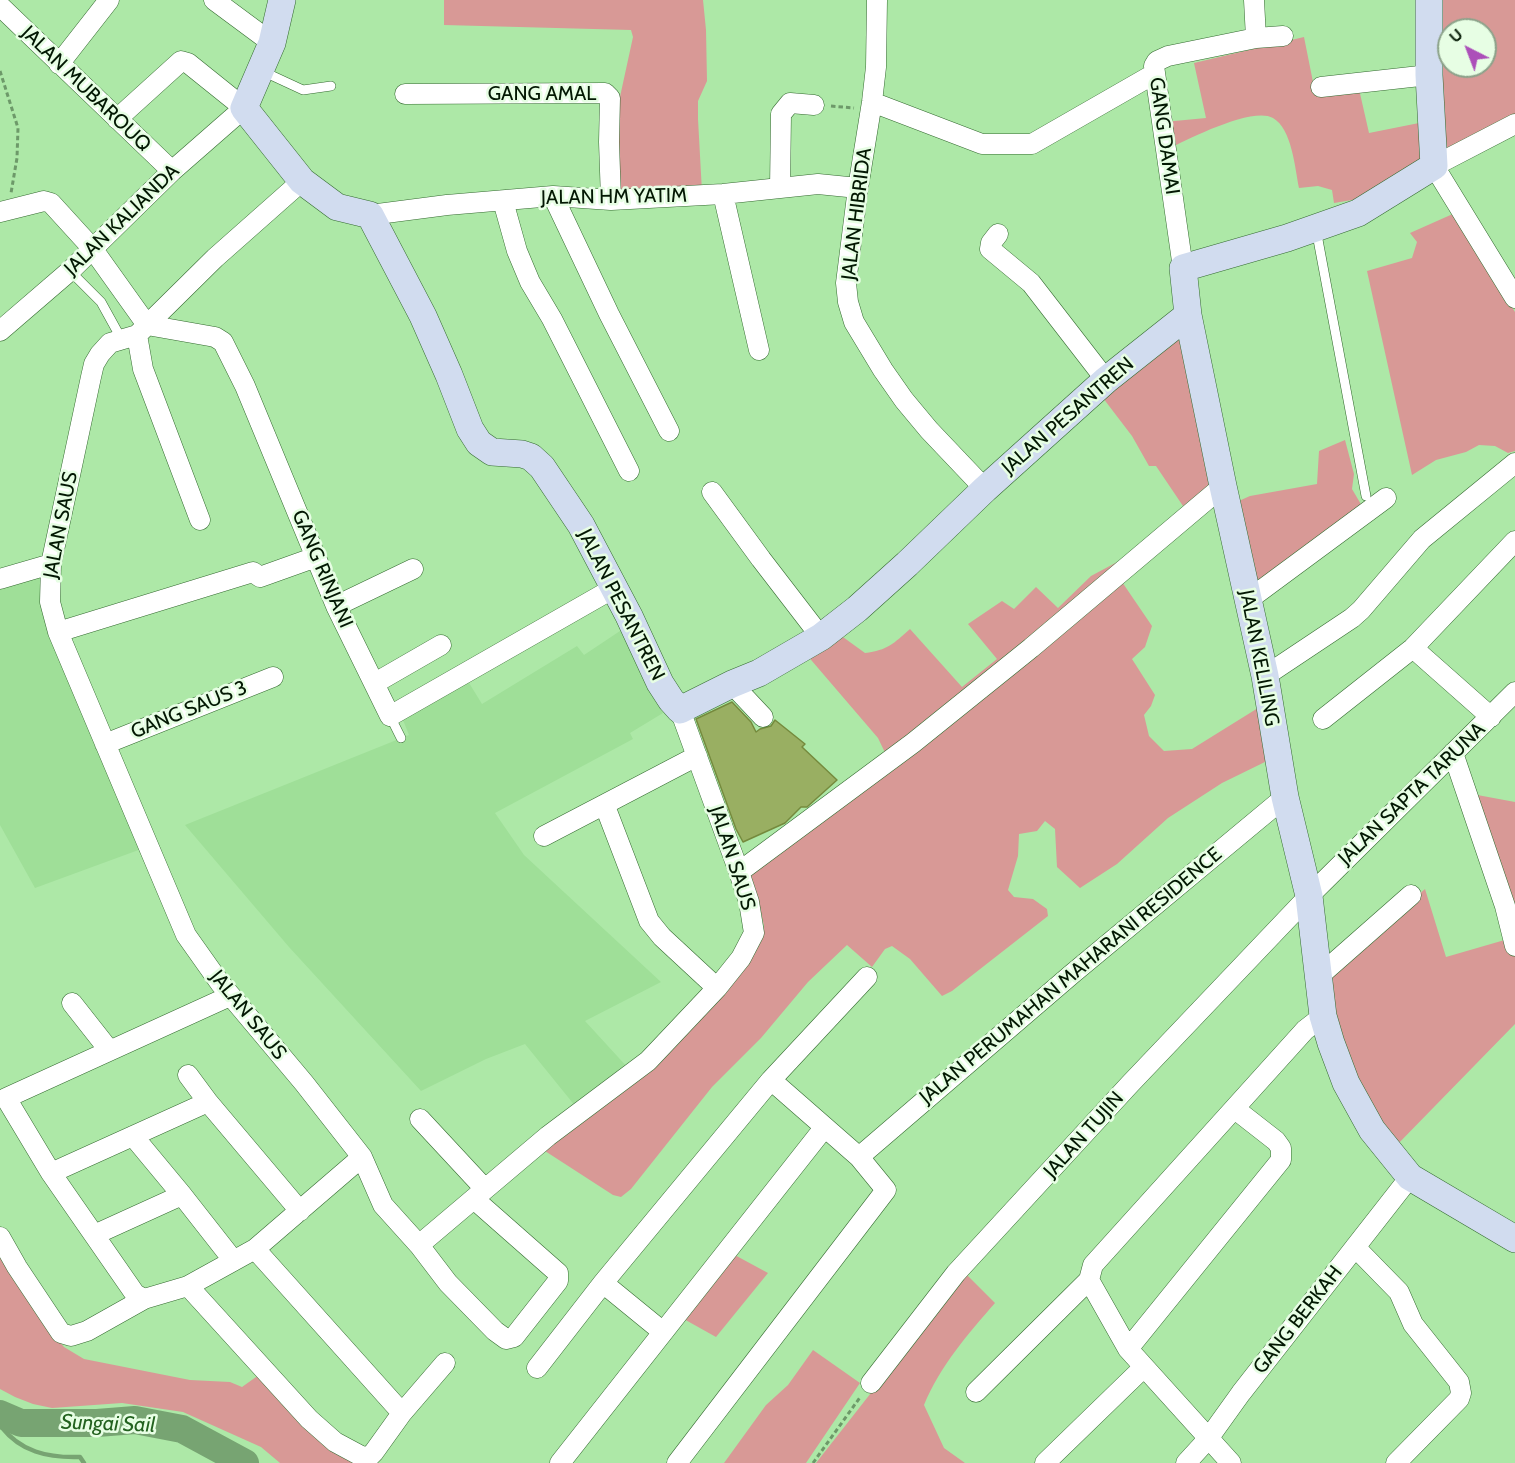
<!DOCTYPE html>
<style>
body{margin:0}
#map{position:relative;width:1515px;height:1463px;overflow:hidden;background:#ade8a7;font-family:Cabin,sans-serif}
canvas{display:block}
.north{position:absolute;left:1437px;top:18px;width:60px;height:60px;box-sizing:border-box;background:#e7fee4;border:2px solid #8ca28a;border-radius:50%;rotate:318deg;font-size:16px;font-weight:700;line-height:24px;text-align:center;color:#031803}
.north::after{content:'';display:block;margin:auto;width:21px;height:27px;background:#ac4fb9;clip-path:polygon(50% 0,100% 100%,50% 72%,0 100%)}
</style>
<div id="map">
<canvas width="1515" height="1463"></canvas>
<div class="north">U</div>
</div>
<script>
const g = document.querySelector('canvas').getContext('2d');
g.lineJoin = 'round';
function paint(path, color) { g.fillStyle = color; g.fill(path, 'evenodd'); }
function stroke(path, color, width, dash) { g.strokeStyle = color; g.lineWidth = width; g.lineCap = dash ? 'butt' : 'round'; g.setLineDash(dash || []); g.stroke(path); }
function label(font, color, halo, rows, align = 'center') {
  g.font = font + ' Cabin,sans-serif'; g.lineWidth = 5; g.setLineDash([]); g.textBaseline = 'middle'; g.strokeStyle = halo; g.fillStyle = color; for (const [text, x, y, turn = 0] of rows) {
    g.save(); g.translate(x, y); g.rotate((+turn || 0) * Math.PI / 180); g.textAlign = isNaN(turn) ? turn : align; if (halo) g.strokeText(text, 0, 0); g.fillText(text, 0, 0); g.restore();
  }
}
const built = new Path2D(`
 M 42,569 L 144,848 L 35,888 L 0,825 L 0,585 Z
 M 623,629 L 663,713 L 630,733 L 633,739 L 495,813 L 524,855 L 661,982 L 585,1021 L 629,1069 L 576,1107 L 525,1044 L 486,1059 L 421,1091 L 289,947 L 185,825 L 409,735 L 401,715 L 466,678 L 482,704 L 577,646 L 584,655 Z`);
const green = new Path2D(`
 M 444,0 L 703,0 L 706,30 L 707,81 L 698,101 L 698,119 L 702,192 L 616,197 L 613,129 L 633,37 L 631,30 L 444,25 Z
 M 1433,0 L 1515,0 L 1515,120 L 1451,153 L 1442,146 ZM 1449,30 L 1485,30 L 1485,66 L 1449,66 Z
 M 1304,37 L 1315,92 L 1359,89 L 1369,133 L 1424,122 L 1431,162 L 1370,197 L 1334,203 L 1332,190 L 1318,186 L 1299,188 C 1295,168 1292,129 1273,118 C 1253,106 1188,139 1168,149 L 1164,122 L 1206,118 L 1194,63 Z
 M 1455,213 L 1515,312 L 1515,451 L 1508,453 L 1495,446 L 1479,445 L 1466,452 L 1436,460 L 1412,475 L 1367,271 L 1412,258 L 1417,242 L 1410,233 Z
 M 1180,328 L 1217,482 L 1183,506 L 1156,466 L 1149,466 L 1132,436 L 1103,398 Z
 M 1345,440 L 1354,474 L 1352,489 L 1362,506 L 1250,594 L 1234,508 L 1241,500 L 1250,496 L 1317,484 L 1319,451 Z
 M 1132,554 L 1120,579 L 1152,626 L 1145,647 L 1132,659 L 1155,695 L 1151,706 L 1144,715 L 1149,736 L 1164,751 L 1192,749 L 1258,708 L 1269,760 L 1222,783 L 1168,818 L 1117,864 L 1080,888 L 1057,867 L 1055,829 L 1045,821 L 1037,831 L 1019,834 L 1018,856 L 1008,890 L 1014,897 L 1033,899 L 1047,909 L 1048,916 L 952,991 L 942,996 L 910,959 L 892,946 L 885,949 L 872,967 L 847,945 L 808,982 L 761,1038 L 712,1087 L 631,1189 L 621,1197 L 613,1195 L 545,1151 L 607,1104 L 651,1067 L 757,948 L 764,926 L 760,908 L 745,872 L 891,765 L 878,738 L 806,654 L 836,632 L 865,653 C 888,650 893,644 910,629 L 962,687 L 997,659 L 968,624 L 1002,601 L 1014,609 L 1036,587 L 1058,608 L 1091,576 Z
 M 1472,794 L 1515,802 L 1515,927 Z
 M 1425,889 L 1446,957 L 1515,937 L 1515,1024 L 1394,1148 L 1364,1105 L 1324,978 Z
 M 731,1253 L 768,1273 L 716,1337 L 682,1318 Z
 M 0,1257 L 41,1320 L 64,1347 L 84,1359 L 190,1380 L 230,1382 L 242,1387 L 263,1372 L 370,1463 L 280,1463 L 261,1447 L 183,1412 L 122,1403 L 52,1408 L 33,1404 L 15,1397 L 0,1389 Z
 M 965,1273 L 995,1303 C 968,1334 940,1366 924,1405 L 944,1448 L 965,1463 L 816,1463 Z
 M 813,1350 L 860,1383 L 806,1463 L 724,1463 L 766,1405 L 788,1385 Z`);
const stream = new Path2D(`
 M 0,1425 C 20,1452 48,1458 80,1457 L 84,1463`);
const river = new Path2D(`
 M 0,1414 L 21,1423 L 97,1423 L 135,1420 L 182,1429 L 245,1463`);
const building = new Path2D(`
 M 732,702 L 751,722 L 756,732 L 760,729 L 771,726 L 775,720 L 805,744 L 802,747 L 837,780 L 807,807 L 801,807 L 785,823 L 743,842 L 736,829 L 696,719 Z`);
const path = new Path2D(`
 M 0,71 L 18,128 L 17,158 L 11,193
 M 831,106 L 854,108
 M 813,1463 L 861,1396`);
const lane = new Path2D(`
 M 262,71 L 303,90 L 331,86
 M 1316,229 L 1366,496
 M 72,269 L 77,278 L 101,302 L 122,340
 M 390,716 L 401,738`);
const street = new Path2D(`
 M 214,0 L 272,43
 M 877,0 L 876,67 L 872,102 L 858,188 L 846,283 L 848,302 L 854,322 L 883,370 L 904,400 L 929,430 L 985,489
 M 1254,0 L 1256,38
 M 0,6 L 172,171
 M 59,64 L 109,0
 M 1321,87 L 1429,75
 M 405,94 L 605,93 L 610,98 L 609,142 L 611,200
 M 872,102 L 982,144 L 1032,144 L 1154,74
 M 1515,124 L 1434,166 L 1515,298
 M 302,181 L 215,258 L 137,335 L 110,343 L 100,354 L 94,364 L 91,377 L 51,564 L 50,602 L 58,632 L 186,935 L 220,983 L 304,1083 L 362,1157 L 383,1205 L 419,1245 L 548,1136 L 648,1061 L 717,988 L 741,958 L 754,933 L 749,902 L 739,872 L 680,710
 M 780,188 L 781,114 L 790,103 L 814,105
 M 723,194 L 759,350
 M 553,196 L 609,314 L 669,431
 M 503,201 L 517,251 L 530,282 L 552,319 L 629,471
 M 0,212 L 44,201 L 51,203 L 92,248 L 147,325 L 215,337 L 223,342 L 245,386 L 336,606 L 390,716 L 614,588
 M 370,215 L 447,205 L 553,196 L 611,200 L 723,194 L 818,184 L 858,188
 M 998,234 L 991,243 L 990,249 L 1031,283 L 1106,380
 M 1183,268 L 1154,66 L 1157,61 L 1168,56 L 1256,38 L 1283,36
 M 0,331 L 72,269 L 172,171 L 244,108 L 188,63 L 181,61 L 117,119
 M 137,335 L 143,369 L 200,520
 M 712,492 L 761,559 L 821,637
 M 0,579 L 51,564
 M 1248,600 L 1386,498
 M 336,606 L 413,569
 M 58,632 L 253,572 L 260,577 L 316,557
 M 1413,648 L 1491,717
 M 1265,676 L 1352,618 L 1361,610 L 1422,539 L 1515,463
 M 375,683 L 441,645
 M 732,684 L 763,717
 M 1323,719 L 1413,648 L 1515,541
 M 105,744 L 273,677
 M 1453,753 L 1505,906 L 1515,946
 M 605,806 L 649,921 L 662,937 L 717,988
 M 544,836 L 697,756
 M 739,872 L 913,743 L 1031,648 L 1223,486
 M 1319,976 L 1411,895
 M 230,996 L 6,1098 L 51,1173 L 135,1294 L 144,1299 L 188,1286 L 255,1249 L 362,1157
 M 72,1003 L 109,1050
 M 188,1075 L 208,1102
 M 420,1119 L 485,1189
 M 133,1136 L 182,1195 L 233,1260
 M 859,1157 L 1072,974 L 1285,797
 M 51,1173 L 208,1102 L 300,1211
 M 94,1235 L 182,1195
 M 0,1237 L 17,1267 L 61,1333 L 71,1336 L 87,1331 L 144,1299
 M 419,1245 L 448,1283 L 495,1331 L 506,1339 L 514,1337 L 558,1281 L 558,1273 L 474,1199
 M 1355,1247 L 1399,1292 L 1413,1324 L 1459,1382 L 1461,1393 L 1459,1399 L 1396,1463
 M 255,1249 L 402,1413
 M 603,1283 L 663,1332
 M 188,1286 L 309,1419 L 335,1442 L 363,1457 L 370,1456 L 374,1452 L 402,1413 L 445,1363
 M 1128,1349 L 1281,1160 L 1281,1148 L 1276,1141 L 1235,1109
 M 537,1368 L 603,1283 L 771,1080 L 867,977
 M 871,1383 L 956,1273 L 1130,1084 L 1309,896 L 1515,692
 M 976,1392 L 1089,1280
 M 560,1463 L 824,1128
 M 677,1463 L 886,1190 L 859,1157 L 771,1080
 M 1045,1463 L 1144,1367
 M 1186,1463 L 1208,1439 L 1241,1393 L 1410,1177
 M 1231,1463 L 1128,1349 L 1089,1280 L 1093,1265 L 1305,1030 L 1323,1016`);
const secondary = new Path2D(`
 M 282,0 L 272,43 L 244,108 L 302,181 L 337,207 L 370,215 L 423,316 L 449,375 L 470,429 L 479,443 L 492,452 L 522,454 L 531,457 L 542,467 L 581,525 L 629,616 L 660,683 L 671,700 L 680,710 L 732,684 L 759,673 L 821,637 L 857,609 L 907,564 L 985,489 L 1106,380 L 1188,315
 M 1429,0 L 1429,75 L 1434,166 L 1358,213 L 1287,238 L 1183,268 L 1188,315 L 1223,486 L 1265,676 L 1285,797 L 1309,896 L 1323,1016 L 1331,1043 L 1346,1083 L 1372,1130 L 1410,1177 L 1515,1239`);
const streetNames = [
 ["JALAN MUBAROUQ",86,89,44],
 ["GANG AMAL",542,94],
 ["GANG DAMAI",1164,136,82],
 ["JALAN HM YATIM",614,197,-1],
 ["JALAN HIBRIDA",857,214,-83],
 ["JALAN KALIANDA",122,220,-44],
 ["JALAN PESANTREN",1068,416,-41],
 ["JALAN SAUS",61,525,-79],
 ["GANG RINJANI",322,569,67],
 ["JALAN PESANTREN",621,605,63],
 ["JALAN KELILING",1259,658,79],
 ["GANG SAUS 3",189,710,-22],
 ["JALAN SAPTA TARUNA",1412,794,-44],
 ["JALAN SAUS",732,858,72],
 ["JALAN PERUMAHAN MAHARANI RESIDENCE",1071,976,-40],
 ["JALAN SAUS",248,1015,51],
 ["JALAN TUJIN",1084,1135,-48],
 ["GANG BERKAH",1298,1320,-52]
];
const waterNames = [
 ["Sungai Sail",108,1424,2]
];
paint(built, '#9fdf98');
paint(green, '#d89996');
stroke(stream, '#77a472', 4.5);
stroke(river, '#77a472', 28);
paint(building, '#99af62');
stroke(building, '#758a3d', 1.5);
stroke(lane, '#346a30', 10);
stroke(street, '#346a30', 21);
stroke(secondary, '#346a30', 28);
stroke(path, '#6d9969', 3, [4.5, 3]);
stroke(lane, '#fff', 9);
stroke(street, '#fff', 20);
stroke(secondary, '#d1dcef', 27);
label('20px', '#031803', '#e7fee4', streetNames);
label('italic 21px', '#23621f', '#e7fee4', waterNames);
</script>
